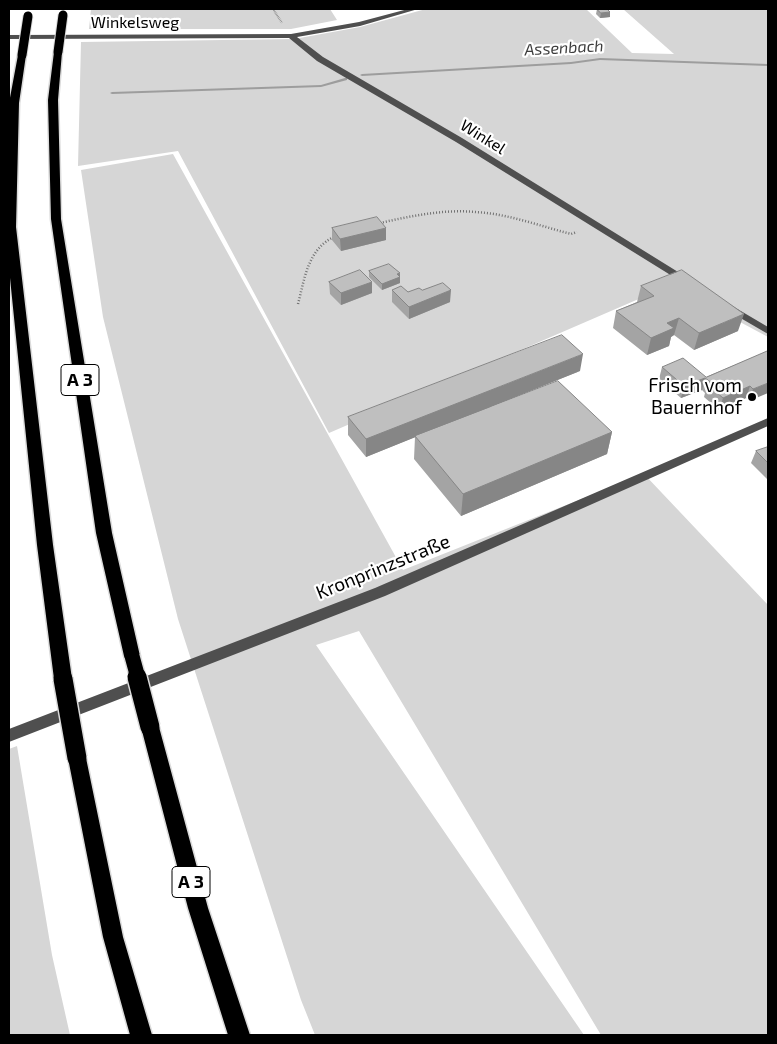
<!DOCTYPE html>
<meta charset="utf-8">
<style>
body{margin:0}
#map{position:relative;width:777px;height:1044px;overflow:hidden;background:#fff;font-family:"Exo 2",sans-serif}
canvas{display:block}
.frame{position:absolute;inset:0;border:10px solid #000;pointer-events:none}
</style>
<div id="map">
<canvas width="777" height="1044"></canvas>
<div class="frame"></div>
</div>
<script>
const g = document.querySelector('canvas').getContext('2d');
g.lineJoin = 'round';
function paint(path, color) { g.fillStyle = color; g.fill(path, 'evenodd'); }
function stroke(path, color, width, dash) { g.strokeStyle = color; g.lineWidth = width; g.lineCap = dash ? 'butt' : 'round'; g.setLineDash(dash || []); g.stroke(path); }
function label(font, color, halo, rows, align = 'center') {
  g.font = font + ' "Exo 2",sans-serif'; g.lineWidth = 4.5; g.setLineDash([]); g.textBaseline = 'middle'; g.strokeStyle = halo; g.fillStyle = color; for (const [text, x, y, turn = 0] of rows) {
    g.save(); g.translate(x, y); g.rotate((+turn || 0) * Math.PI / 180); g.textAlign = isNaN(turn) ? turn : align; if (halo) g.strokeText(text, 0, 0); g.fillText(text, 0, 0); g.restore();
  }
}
const green = new Path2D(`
 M 91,9 L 330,9 L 337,20 L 291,29 L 89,29 Z
 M 426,9 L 586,9 L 632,53 L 674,54 L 623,9 L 768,9 L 768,337 L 671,285 L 329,433 L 178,151 L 78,166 L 81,42 L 294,39 L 360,27 Z
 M 173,154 L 403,570 L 644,474 L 768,605 L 768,1035 L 601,1035 L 359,631 L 316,645 L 584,1035 L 315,1035 L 301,1000 L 178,619 L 103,317 L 81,170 Z
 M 17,746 L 52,955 L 70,1035 L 9,1035 L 9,749 Z`);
const stream = new Path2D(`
 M 600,58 L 768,64 L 768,66 L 600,60 L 571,64 L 362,76 L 360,75 L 362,74 L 571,62 Z
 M 345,78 L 347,78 L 347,80 L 321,87 L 112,94 L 110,93 L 112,92 L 321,85 Z`);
const pathFar1 = new Path2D(`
 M 273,9 L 282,23`);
const path = new Path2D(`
 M 380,223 C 411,216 444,209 476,212 C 509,214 540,226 571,234 L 577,232
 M 298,304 C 305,277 308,248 336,236`);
const minor = new Path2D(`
 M 408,9 L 418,9 L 360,26 L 297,37 L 323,57 L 462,138 L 691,280 L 691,284 L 685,284 L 456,142 L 317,61 L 289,38 L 9,39 L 9,35 L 291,34 L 359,22 Z
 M 729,304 L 768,327 L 768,334 L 725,309 L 725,305 Z
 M 768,418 L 768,426 L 385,596 L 9,742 L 9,729 L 375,588 Z`);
const highway = new Path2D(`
 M 58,49 L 62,52 L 58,100 L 61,219 L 112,533 L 140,656 L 138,661 L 132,663 L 126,661 L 124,656 L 96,533 L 51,219 L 48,100 L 54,52 Z
 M 22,52 L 26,55 L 19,103 L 16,227 L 53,545 L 72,679 L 69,684 L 63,686 L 57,684 L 54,679 L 37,545 L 9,268 L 9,103 L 18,55 Z
 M 150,719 L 156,721 L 159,727 L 208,908 L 250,1035 L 228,1035 L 188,908 L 141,727 L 144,721 Z
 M 77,750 L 83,752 L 86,758 L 123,937 L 152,1035 L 130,1035 L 103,937 L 68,758 L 71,752 Z`);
const highwayBridgeFar2 = new Path2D(`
 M 58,52 L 63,15
 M 22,55 L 28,16`);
const highwayBridgeFar1 = new Path2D(`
 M 132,656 L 138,678`);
const highwayBridge = new Path2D(`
 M 137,677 L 150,727
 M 63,679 L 77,758`);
const wall = new Path2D(`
 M 597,9 L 610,12 L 610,17 L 600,18 L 596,14 Z
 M 332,228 L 386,228 L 386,240 L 341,251 L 332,240 Z
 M 369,271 L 400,277 L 400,283 L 382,290 L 369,277 Z
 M 329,282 L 372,282 L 372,293 L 341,305 L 330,294 Z
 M 641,286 L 738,331 L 694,350 L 674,335 L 671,337 L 669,346 L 647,355 L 613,328 L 616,311 L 637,302 Z
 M 392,290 L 408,292 L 422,290 L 450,302 L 409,319 L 392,302 Z
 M 768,351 L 749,401 L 746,398 L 719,410 L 704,397 L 705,393 L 702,390 L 681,398 L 659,379 L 662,367 L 706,377 Z
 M 580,371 L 489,407 L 612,432 L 607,454 L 461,516 L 414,459 L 415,437 L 366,457 L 348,435 L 348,417 Z
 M 768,447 L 768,480 L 751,463 L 756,451 Z`);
const shadedWall = new Path2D(`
 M 610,12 L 610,17 L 600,18 L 601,13 Z
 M 386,228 L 386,240 L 341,251 L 340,239 Z
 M 400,273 L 400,283 L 382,290 L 382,284 Z
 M 372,282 L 372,293 L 341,305 L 341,293 Z
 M 451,290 L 450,302 L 409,319 L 409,307 Z
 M 744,314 L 738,331 L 694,350 L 699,333 Z
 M 679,318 L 674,335 L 671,337 L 669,346 L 647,355 L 651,338 L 667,323 Z
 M 583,354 L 580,371 L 366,457 L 366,439 Z
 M 705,378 L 702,390 L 681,398 L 684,386 Z
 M 768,383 L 768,393 L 749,401 L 753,389 Z
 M 750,386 L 746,398 L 719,410 L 723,398 Z
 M 612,432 L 607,454 L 461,516 L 463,494 Z`);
const building = new Path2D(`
 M 597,9 L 607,9 L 610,12 L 601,13 Z
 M 377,217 L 386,228 L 340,239 L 332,228 Z
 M 389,264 L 400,273 L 397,274 L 400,277 L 382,284 L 369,271 Z
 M 360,270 L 372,282 L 341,293 L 329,282 Z
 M 682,270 L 744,314 L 699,333 L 679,318 L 667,323 L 674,328 L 651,338 L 616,311 L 654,296 L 641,286 Z
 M 443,283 L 451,290 L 409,307 L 392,290 L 401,286 L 408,292 L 419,288 L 422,290 Z
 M 562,335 L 583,354 L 366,439 L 348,417 Z
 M 768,351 L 768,383 L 753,389 L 750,386 L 723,398 L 708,385 L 712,383 L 705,378 L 684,386 L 662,367 L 683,358 L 706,377 Z
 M 558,381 L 612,432 L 463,494 L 415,436 Z
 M 768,447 L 768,463 L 756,451 Z`);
const markers = [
 [752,397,5,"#000"]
];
const farStreetnames = [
 ["Winkelsweg",135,23],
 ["Winkel",483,137,32]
];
const farWaternames = [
 ["Assenbach",564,48,-3]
];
const shields = [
 [80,380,38],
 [191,882,38]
];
const shieldNames = [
 ["A 3",80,380],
 ["A 3",191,882]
];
const poiNames = [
 ["Frisch vom",742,386],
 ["Bauernhof",742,408]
];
const streetNames = [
 ["Kronprinzstraße",383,567,-22]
];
paint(green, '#d6d6d6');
paint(stream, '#9d9d9d');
stroke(highway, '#dbdbdb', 3);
stroke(pathFar1, '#717171', 2, [0.5, 1]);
stroke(path, '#717171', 2.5, [1, 2]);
paint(minor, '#4f4f4f');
paint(highway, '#000');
stroke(highwayBridgeFar2, '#dbdbdb', 11, []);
stroke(highwayBridgeFar1, '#dbdbdb', 18, []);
stroke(highwayBridge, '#dbdbdb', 22, []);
stroke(highwayBridgeFar2, '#000', 9);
stroke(highwayBridgeFar1, '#000', 15);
stroke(highwayBridge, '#000', 19);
paint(wall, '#a4a4a4');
paint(shadedWall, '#868686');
paint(building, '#bfbfbf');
stroke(building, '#868686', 1);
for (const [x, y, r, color] of markers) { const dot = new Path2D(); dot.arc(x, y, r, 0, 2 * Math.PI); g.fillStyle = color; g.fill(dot); stroke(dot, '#fff', 2); }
label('16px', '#000', '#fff', farStreetnames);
label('italic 16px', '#3e3e3e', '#fff', farWaternames);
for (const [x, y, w] of shields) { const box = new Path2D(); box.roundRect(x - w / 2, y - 15.5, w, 31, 4); g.fillStyle = '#fff'; g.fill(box); stroke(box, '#000', 1); }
label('bold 18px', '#000', null, shieldNames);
label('19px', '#000', '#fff', poiNames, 'right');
label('19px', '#000', '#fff', streetNames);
</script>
